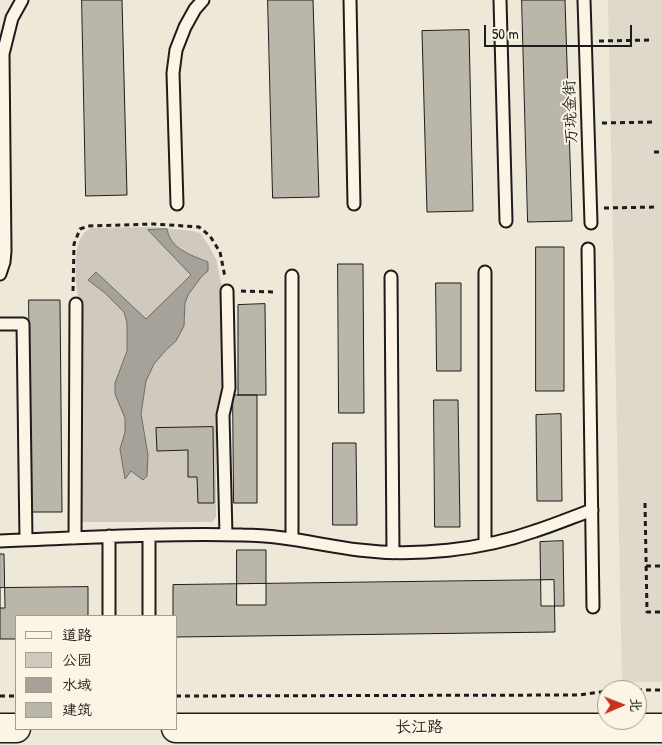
<!DOCTYPE html>
<meta charset="utf-8">
<style>
body{margin:0}
#map{position:relative;width:662px;height:745px;overflow:hidden;background:#eee8d9;font-family:"Patrick Hand","LXGW WenKai TC",sans-serif}
canvas{display:block}
.legend{position:absolute;left:15px;top:615px;width:162px;height:115px;box-sizing:border-box;background:#fcf5e5;border:1px solid #a29e95;margin:0;padding:6px 9px;list-style:none;font-size:15px;color:#1c1c1c}
.legend li{display:flex;align-items:center;gap:10px;height:25px}
.legend b{width:25px;border:1px solid #a29e95}
.north{position:absolute;left:597px;top:680px;width:50px;height:50px;box-sizing:border-box;background:#fcf5e5;border:1px solid #a29e95;border-radius:50%;rotate:89deg;font-size:14px;font-weight:700;line-height:20px;text-align:center;color:#1c1c1c}
.north::after{content:'';display:block;margin:auto;width:18px;height:22px;background:#c8321e;clip-path:polygon(50% 0,100% 100%,50% 72%,0 100%)}
.scale{position:absolute;left:484px;top:25px;width:148px;height:22px;box-sizing:border-box;border:2px solid #1c1c1c;border-top:0;padding-left:6px;font-size:15px;line-height:18px;white-space:nowrap;color:#1c1c1c;-webkit-text-stroke:4px #fcf5e5;paint-order:stroke}
</style>
<div id="map">
<canvas width="662" height="745"></canvas>
<ul class="legend">
<li><b style="height:6px;background:#fcf5e5"></b>道路</li>
<li><b style="height:14px;background:#cfcabd"></b>公园</li>
<li><b style="height:14px;background:#a7a299"></b>水域</li>
<li><b style="height:14px;background:#bab6aa"></b>建筑</li>
</ul>
<div class="north">北</div>
<div class="scale">50 m</div>
</div>
<script>
const g = document.querySelector('canvas').getContext('2d');
g.lineJoin = 'round';
function paint(path, color) { g.fillStyle = color; g.fill(path, 'evenodd'); }
function stroke(path, color, width, dash) { g.strokeStyle = color; g.lineWidth = width; g.lineCap = dash ? 'butt' : 'round'; g.setLineDash(dash || []); g.stroke(path); }
function label(font, color, halo, rows, align = 'center') {
  g.font = font + ' "Patrick Hand","LXGW WenKai TC",sans-serif'; g.lineWidth = 4; g.setLineDash([]); g.textBaseline = 'middle'; g.strokeStyle = halo; g.fillStyle = color; for (const [text, x, y, turn = 0] of rows) {
    g.save(); g.translate(x, y); g.rotate((+turn || 0) * Math.PI / 180); g.textAlign = isNaN(turn) ? turn : align; if (halo) g.strokeText(text, 0, 0); g.fillText(text, 0, 0); g.restore();
  }
}
const built = new Path2D(`
 M 608,0 L 662,0 L 662,682 L 622,682 Z`);
const green = new Path2D(`
 M 154,227 L 193,231 L 200,233 L 209,246 L 216,259 L 223,291 L 224,378 L 216,418 L 216,517 L 212,522 L 80,522 L 79,302 C 75,283 70,236 91,228 Z`);
const water = new Path2D(`
 M 167,229 C 170,249 191,255 208,262 L 208,271 L 202,276 L 188,295 L 185,303 L 184,326 L 176,341 L 166,350 L 154,364 L 146,381 L 141,414 L 148,455 L 147,476 L 143,480 L 131,471 L 125,479 L 120,449 L 125,432 L 125,418 L 115,394 L 115,383 L 127,351 L 127,323 L 124,312 L 105,293 L 88,280 L 96,272 L 146,319 L 191,275 L 148,230 Z`);
const building = new Path2D(`
 M 82,0 L 122,0 L 127,195 L 86,196 Z
 M 268,0 L 313,0 L 319,197 L 273,198 Z
 M 522,0 L 565,0 L 572,221 L 528,222 Z
 M 469,30 L 473,211 L 427,212 L 422,31 Z
 M 536,247 L 564,247 L 564,391 L 536,391 Z
 M 338,264 L 363,264 L 364,413 L 339,413 Z
 M 436,283 L 461,283 L 461,371 L 437,371 Z
 M 29,300 L 60,300 L 62,512 L 31,512 Z
 M 265,304 L 266,395 L 238,395 L 238,305 Z
 M 233,395 L 257,395 L 257,503 L 234,503 Z
 M 434,400 L 458,400 L 460,527 L 435,527 Z
 M 561,414 L 562,501 L 537,501 L 536,415 Z
 M 213,427 L 214,503 L 198,503 L 197,477 L 188,477 L 188,450 L 157,451 L 156,428 Z
 M 333,443 L 356,443 L 357,525 L 333,525 Z
 M 563,541 L 564,606 L 541,606 L 540,542 Z
 M 237,550 L 266,550 L 266,605 L 237,605 Z
 M 0,554 L 4,554 L 5,608 L 0,608 Z
 M 554,580 L 555,632 L 176,637 L 176,616 L 173,616 L 173,585 Z
 M 88,587 L 88,616 L 16,616 L 16,639 L 0,639 L 0,588 Z`);
const path = new Path2D(`
 M 599,41 L 651,40
 M 602,123 L 654,122
 M 654,152 L 662,152
 M 604,208 L 656,207
 M 73,291 L 74,244 L 80,229 L 88,226 L 154,224 L 199,227 L 210,236 L 220,252 L 225,277
 M 241,291 L 277,292
 M 645,503 L 647,612 L 662,612
 M 646,566 L 662,566
 M 637,690 L 662,690
 M 0,696 L 16,696
 M 176,696 L 579,695 L 607,691`);
const service = new Path2D(`
 M 350,0 L 354,204
 M 500,0 L 506,221
 M 584,0 L 591,223
 M 177,204 L 173,73 L 176,50 L 185,27 L 195,9 L 203,0
 M 588,249 L 593,607
 M 0,274 L 4,262 L 5,251 L 3,54 L 12,18 L 22,0
 M 391,277 L 393,553
 M 0,324 L 23,324 L 26,540
 M 226,535 L 223,415 L 229,388 L 227,291
 M 109,536 L 109,616
 M 75,538 L 76,304
 M 292,538 L 292,276
 M 0,541 C 81,538 162,533 243,535 C 282,535 320,545 359,550 C 415,557 482,550 535,531 C 554,525 573,517 592,510
 M 485,544 L 485,272
 M 149,616 L 149,536`);
const tertiary = new Path2D(`
 M 0,728 L 16,728
 M 176,728 L 662,728`);
const streetNames = [
 ["万珑金街",571,112,-92],
 ["长江路",419,728]
];
paint(built, '#ded9cb');
paint(green, '#cfcabd');
paint(water, '#a7a299');
stroke(water, '#6f6c67', 1);
paint(building, '#bab6aa');
stroke(building, '#1c1c1c', 1);
stroke(service, '#1c1c1c', 15);
stroke(tertiary, '#1c1c1c', 31);
stroke(path, '#1c1c1c', 3, [5, 4]);
stroke(service, '#fcf5e5', 11);
stroke(tertiary, '#fcf5e5', 28);
label('16px', '#1c1c1c', '#fcf5e5', streetNames);
</script>
